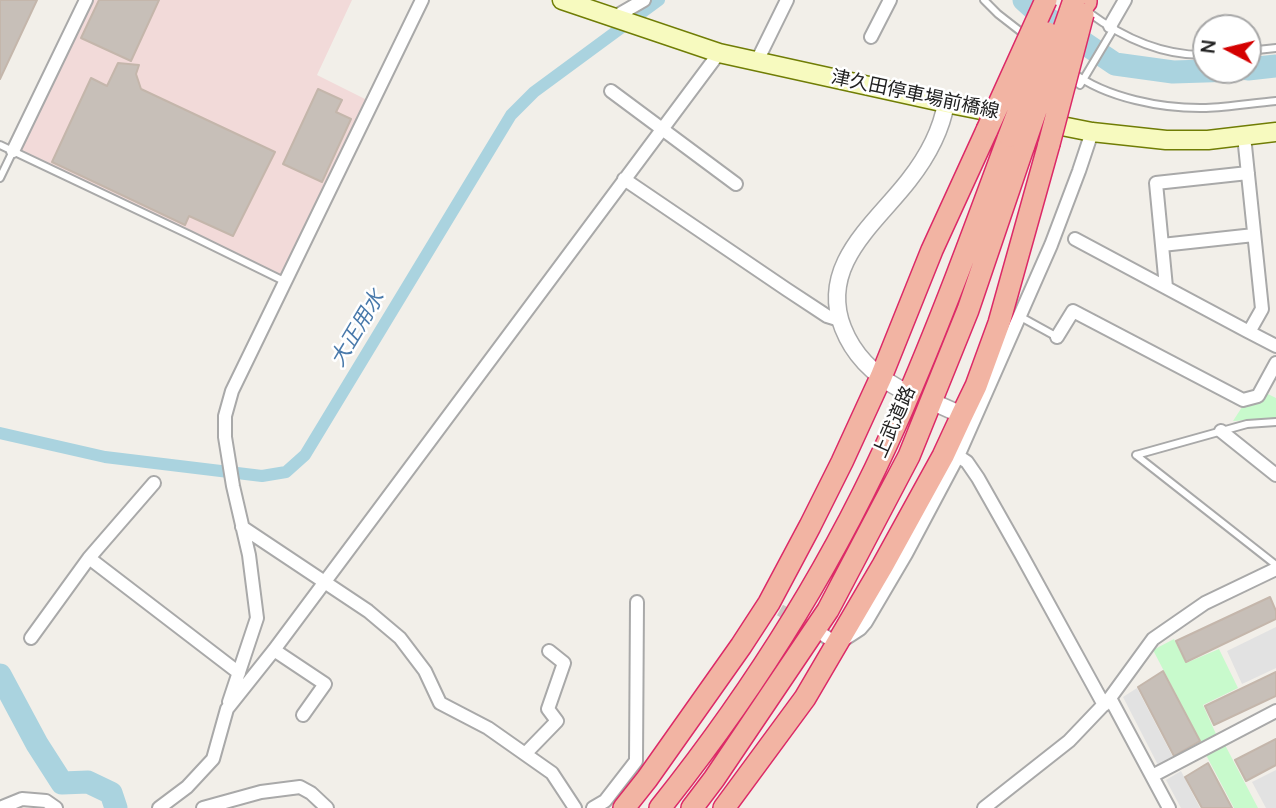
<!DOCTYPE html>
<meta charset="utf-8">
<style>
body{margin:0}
#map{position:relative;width:1276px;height:808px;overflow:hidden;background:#f2efe9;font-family:Manrope,sans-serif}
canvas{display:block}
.north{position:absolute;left:1192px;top:14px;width:70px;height:70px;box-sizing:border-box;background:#fff;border:2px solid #a7a7a7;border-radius:50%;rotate:277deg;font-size:19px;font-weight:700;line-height:28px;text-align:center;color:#222}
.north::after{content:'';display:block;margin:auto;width:24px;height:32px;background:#d40000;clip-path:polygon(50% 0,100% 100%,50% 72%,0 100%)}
</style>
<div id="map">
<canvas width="1276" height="808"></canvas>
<div class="north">N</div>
</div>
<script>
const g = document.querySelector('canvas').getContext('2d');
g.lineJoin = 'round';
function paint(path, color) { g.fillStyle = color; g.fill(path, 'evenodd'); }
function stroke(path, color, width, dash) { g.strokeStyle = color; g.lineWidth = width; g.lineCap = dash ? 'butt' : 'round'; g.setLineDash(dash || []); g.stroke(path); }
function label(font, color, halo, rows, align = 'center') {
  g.font = font + ' Manrope,"Noto Sans JP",sans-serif'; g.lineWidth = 5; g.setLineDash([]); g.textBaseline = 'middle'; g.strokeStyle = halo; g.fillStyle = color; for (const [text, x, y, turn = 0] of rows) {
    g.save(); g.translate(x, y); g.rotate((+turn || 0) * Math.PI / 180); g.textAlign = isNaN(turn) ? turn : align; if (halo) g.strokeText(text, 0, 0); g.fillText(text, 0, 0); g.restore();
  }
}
const commercial = new Path2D(`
 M 91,0 L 352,0 L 317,75 L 369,101 L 284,276 L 18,149 Z`);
const park = new Path2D(`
 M 1264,392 L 1276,398 L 1276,418 L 1233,421 L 1244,404 Z
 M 1174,639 L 1186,663 L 1219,649 L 1238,688 L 1203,705 L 1216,734 L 1201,742 L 1153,650 Z
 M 1224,743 L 1258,808 L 1234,808 L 1205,753 Z`);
const parking = new Path2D(`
 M 1276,627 L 1276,668 L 1242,684 L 1227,651 Z
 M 1137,688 L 1173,757 L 1158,765 L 1123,697 Z
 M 1276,770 L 1276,808 L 1266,808 L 1252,782 Z
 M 1181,771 L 1200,808 L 1181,808 L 1166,780 Z`);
const canal = new Path2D(`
 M 0,433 L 105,457 L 262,476 L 286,472 L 305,455 L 511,115 L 534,92 L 659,0`);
const river = new Path2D(`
 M 1024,0 L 1034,9 L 1115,64 L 1173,72 L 1237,70
 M 1248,69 L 1276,66
 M 0,675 L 37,744 L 62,783 L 88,782 L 111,793 L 116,808`);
const building = new Path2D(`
 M 0,0 L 37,0 L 0,79 Z
 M 99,0 L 159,0 L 131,61 L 81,38 Z
 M 118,63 L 139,65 L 136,74 L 141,89 L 275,152 L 233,236 L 189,216 L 185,225 L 52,162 L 91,78 L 107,86 Z
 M 318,89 L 342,100 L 336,112 L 351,119 L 322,182 L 283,164 Z
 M 1270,597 L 1276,611 L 1276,619 L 1186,662 L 1176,641 Z
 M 1163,671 L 1200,741 L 1174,756 L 1138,687 Z
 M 1276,672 L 1276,696 L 1214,725 L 1205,706 Z
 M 1276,739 L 1276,765 L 1246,781 L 1235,760 Z
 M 1208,763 L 1232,808 L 1202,808 L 1185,777 Z`);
const minorTunnel = new Path2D(`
 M 780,610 L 818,632`);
const service = new Path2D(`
 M 984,0 L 998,14 L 1025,35
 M 1088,12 C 1123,38 1162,56 1206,55
 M 1248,51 L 1276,48
 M 1072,72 C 1106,98 1163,109 1206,108 C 1229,107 1253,103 1276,101
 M 1070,78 L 1080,85 L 1114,28
 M 0,145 L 190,235 L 286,282
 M 0,178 L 13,151
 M 1019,316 L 1059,338
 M 1136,455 L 1276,565
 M 1136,455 L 1247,424 L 1276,422`);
const minor = new Path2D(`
 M 613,18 L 644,0
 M 1110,26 L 1125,0
 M 871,37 L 890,0
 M 757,61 L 787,0
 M 611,91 L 736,184
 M 13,151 L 86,0
 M 624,179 L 786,289 L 827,316 L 840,320
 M 1075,239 L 1249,332 L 1262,309 L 1244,136
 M 1162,245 L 1254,235
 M 1166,287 L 1156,183 L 1248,173
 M 1249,332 L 1276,346
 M 1057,337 L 1073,311 L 1243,400 L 1258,396 L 1276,363
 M 1221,431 L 1276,475
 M 958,456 L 967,462 L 978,478 L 1021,554 L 1104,705
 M 242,527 L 368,611 L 400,638 L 425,671 L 440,703 L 488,728 L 552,773 L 575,808
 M 89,558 L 239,673
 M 819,632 L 837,644 L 860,629 L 866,622 L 906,554 L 958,456 L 1051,245 L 1079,171 L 1092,132
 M 31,638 L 89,558 L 154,483
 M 274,650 L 325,684 L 303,715
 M 1110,698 L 1169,808
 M 229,702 L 257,618 L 249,555 L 233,486 L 225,437 L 225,416 L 232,391 L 422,0
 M 525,754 L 557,721 L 548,709 L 564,663 L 549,651
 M 1152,776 L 1276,711
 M 0,808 L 22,799 L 46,801 L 56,808
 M 159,808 L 187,787 L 213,759 L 227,709 L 274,650 L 719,53
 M 203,808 L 261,792 L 300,787 L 311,793 L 327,808
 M 593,808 L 605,801 L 636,761 L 637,602
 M 984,808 L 1069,741 L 1110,698 L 1153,639 L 1205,603 L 1276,569`);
const tertiary = new Path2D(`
 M 900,389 C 874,375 854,356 843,328 C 818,265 876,223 909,180 C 927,157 941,132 946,103
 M 935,403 L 962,415`);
const secondary = new Path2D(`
 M 562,0 L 719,53 L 946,103 L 1092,132 L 1166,140 L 1208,140 L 1276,132`);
const trunk = new Path2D(`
 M 1086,2 L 1086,0
 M 624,808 L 647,779 L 741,646 L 769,603 L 810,526 L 842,462 L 881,377 L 932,250 L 987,130
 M 660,808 C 755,689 837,558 898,419 C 939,326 974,231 1009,136
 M 692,808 L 714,779 L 828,610 L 909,456 L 968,310 L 1024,145
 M 724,808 L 805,698 L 883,565 L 943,456 L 962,415 L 976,386 L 999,323 L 1049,144`);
const trunkBridge = new Path2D(`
 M 987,130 L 1046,0
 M 1009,136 L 1048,33
 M 1049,144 L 1083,14
 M 1024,145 L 1074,0`);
const streetNames = [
 ["津久田停車場前橋線",915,95,12],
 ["上武道路",895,422,-66]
];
const waterNames = [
 ["大正用水",358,329,-59]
];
paint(commercial, '#f2dad9');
paint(park, '#c8facc');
paint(parking, '#e2e2e2');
stroke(canal, '#aad3df', 12);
stroke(river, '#aad3df', 23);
paint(building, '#c7bfb8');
stroke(building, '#c4b6ab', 2);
stroke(minorTunnel, '#c8c6c1', 12, [12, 6]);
stroke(service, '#a9a9a9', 10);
stroke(minor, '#a9a9a9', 16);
stroke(tertiary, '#a9a9a9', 19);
stroke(secondary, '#707d05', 21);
stroke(trunk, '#dc2a67', 24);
stroke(service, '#fff', 6);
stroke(minor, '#fff', 12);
stroke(tertiary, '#fff', 16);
stroke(secondary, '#f7fabf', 18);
stroke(trunk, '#f2b4a3', 21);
stroke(trunkBridge, '#dc2a67', 24, []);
stroke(trunkBridge, '#f2b4a3', 21);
label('19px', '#222', '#fff', streetNames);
label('italic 21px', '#4a7aab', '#fff', waterNames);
</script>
